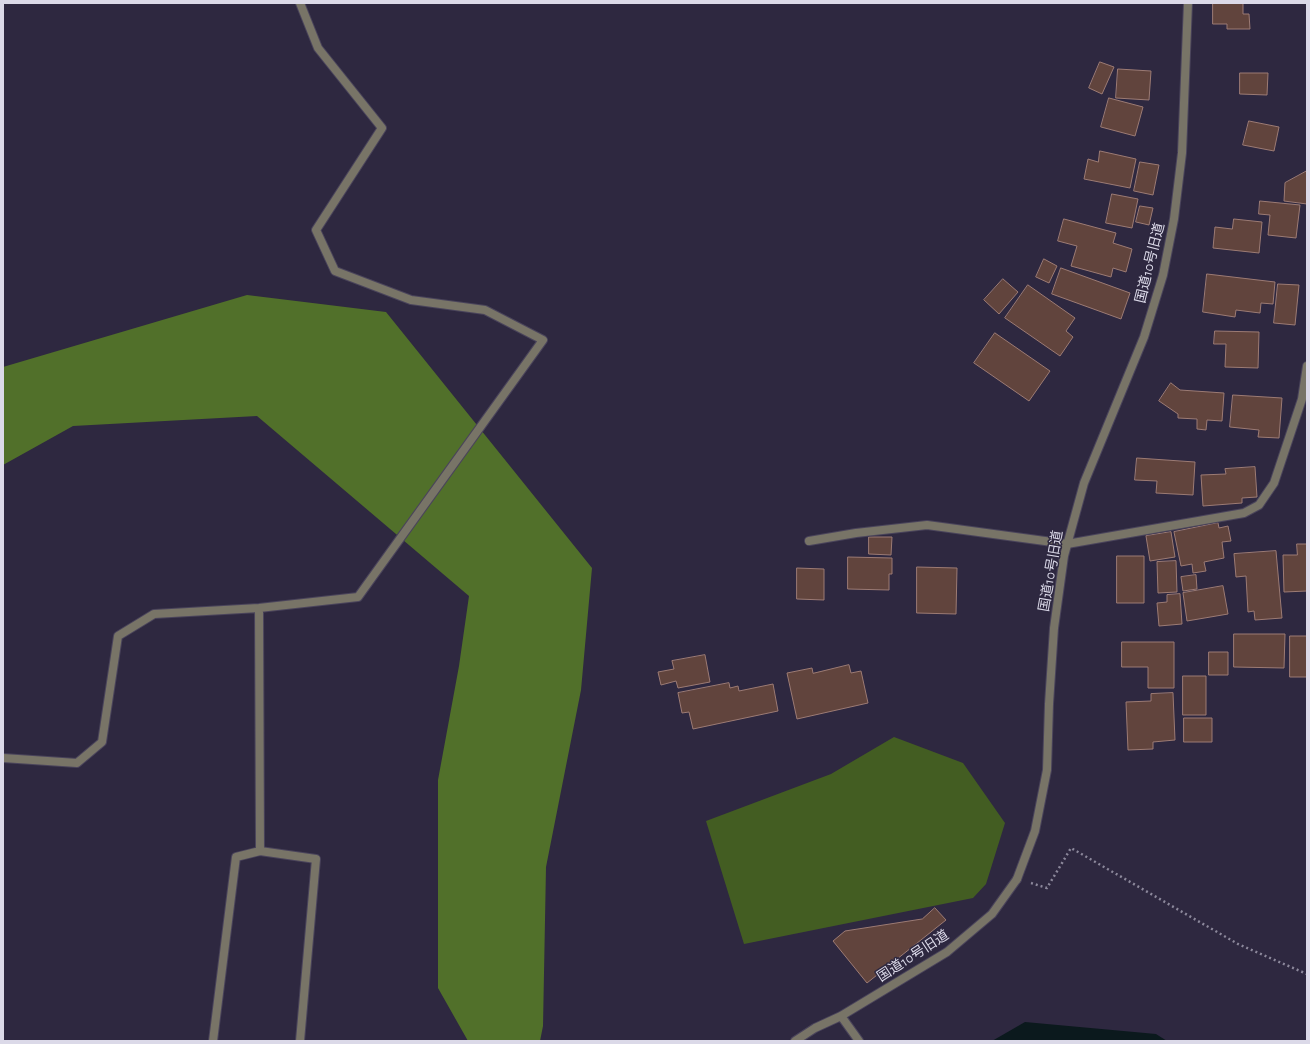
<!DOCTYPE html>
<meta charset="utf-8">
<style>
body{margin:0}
#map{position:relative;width:1310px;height:1044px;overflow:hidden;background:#2e2840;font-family:"Alegreya Sans",sans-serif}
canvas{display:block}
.frame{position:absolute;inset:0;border:4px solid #dbd9e8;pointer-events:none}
</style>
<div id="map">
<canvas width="1310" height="1044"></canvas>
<div class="frame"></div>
</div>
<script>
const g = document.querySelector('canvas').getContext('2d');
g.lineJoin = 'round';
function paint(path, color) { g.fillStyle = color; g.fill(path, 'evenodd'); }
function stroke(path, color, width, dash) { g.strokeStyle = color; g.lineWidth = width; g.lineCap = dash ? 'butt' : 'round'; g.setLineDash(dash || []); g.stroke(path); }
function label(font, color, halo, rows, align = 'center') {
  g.font = font + ' "Alegreya Sans","Noto Sans JP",sans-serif'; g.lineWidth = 3; g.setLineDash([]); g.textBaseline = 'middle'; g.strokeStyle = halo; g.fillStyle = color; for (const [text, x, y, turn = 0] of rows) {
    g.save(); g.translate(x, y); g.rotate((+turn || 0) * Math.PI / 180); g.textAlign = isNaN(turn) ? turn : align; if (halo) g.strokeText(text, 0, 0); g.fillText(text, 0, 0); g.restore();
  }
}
const green = new Path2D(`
 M 894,737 L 963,763 L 1005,823 L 986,884 L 973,898 L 744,944 L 706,821 L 831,774 Z`);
const forest = new Path2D(`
 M 247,295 L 386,312 L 592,568 L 581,690 L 546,867 L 543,1026 L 540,1041 L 468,1041 L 438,988 L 438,780 L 459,666 L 469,596 L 257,416 L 73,426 L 3,465 L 3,367 Z`);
const water = new Path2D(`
 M 1025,1022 L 1156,1034 L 1167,1041 L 992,1041 Z`);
const building = new Path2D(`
 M 1213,3 L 1243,3 L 1243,14 L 1249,14 L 1250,29 L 1227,29 L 1227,24 L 1213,24 Z
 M 1100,62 L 1114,67 L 1102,94 L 1089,88 Z
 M 1118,69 L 1151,71 L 1149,100 L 1116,98 Z
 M 1240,73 L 1268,73 L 1267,95 L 1240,94 Z
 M 1109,98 L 1143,107 L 1135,136 L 1101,127 Z
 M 1249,121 L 1279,127 L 1274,151 L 1243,145 Z
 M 1100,151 L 1136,159 L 1130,188 L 1084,179 L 1088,159 L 1098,162 Z
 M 1140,162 L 1159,165 L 1153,195 L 1134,191 Z
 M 1307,171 L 1307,204 L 1284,201 L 1285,183 Z
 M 1112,194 L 1138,199 L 1132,228 L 1106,223 Z
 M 1260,201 L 1300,205 L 1296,238 L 1268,235 L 1270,215 L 1259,214 Z
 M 1140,206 L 1153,208 L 1149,225 L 1136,222 Z
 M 1064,219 L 1116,233 L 1113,243 L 1132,249 L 1126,272 L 1113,268 L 1111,277 L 1071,266 L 1077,246 L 1058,241 Z
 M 1234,219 L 1262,222 L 1259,253 L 1213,248 L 1215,227 L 1232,229 Z
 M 1044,259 L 1057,266 L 1049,283 L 1036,277 Z
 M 1061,268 L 1130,293 L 1121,319 L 1052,294 Z
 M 1207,274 L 1275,282 L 1273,304 L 1261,303 L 1260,313 L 1236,310 L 1235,317 L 1203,312 Z
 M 1003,279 L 1018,292 L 999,314 L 984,300 Z
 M 1278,284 L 1299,285 L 1295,325 L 1274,323 Z
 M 1028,285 L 1075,318 L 1066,331 L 1073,337 L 1060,356 L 1005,318 Z
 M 1215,331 L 1259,332 L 1258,368 L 1225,367 L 1226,344 L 1214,344 Z
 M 995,333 L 1050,371 L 1029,401 L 974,363 Z
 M 1171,383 L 1180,390 L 1224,393 L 1222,421 L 1207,420 L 1206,430 L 1197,429 L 1197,419 L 1178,418 L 1178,414 L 1159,401 Z
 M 1233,395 L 1282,398 L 1279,438 L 1258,437 L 1259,430 L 1230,427 Z
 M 1137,458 L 1195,462 L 1193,495 L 1156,493 L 1157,481 L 1135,480 Z
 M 1255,467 L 1257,497 L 1242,498 L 1242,503 L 1203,506 L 1201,475 L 1226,474 L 1225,469 Z
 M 1218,523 L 1219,528 L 1228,526 L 1231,541 L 1222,542 L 1224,558 L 1204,562 L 1206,571 L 1193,573 L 1192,564 L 1181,566 L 1174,532 Z
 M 1171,532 L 1175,557 L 1150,561 L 1146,536 Z
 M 869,537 L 892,537 L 891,555 L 869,554 Z
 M 1297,544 L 1307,544 L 1307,591 L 1284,592 L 1283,555 L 1297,555 Z
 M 1276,551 L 1282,618 L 1255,620 L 1254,611 L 1248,612 L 1246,576 L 1236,577 L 1234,554 Z
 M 1117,556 L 1144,556 L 1144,603 L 1117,603 Z
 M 848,557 L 892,558 L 892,574 L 889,574 L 889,590 L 848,589 Z
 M 1176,561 L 1177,592 L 1158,593 L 1157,562 Z
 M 917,567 L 957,568 L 956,614 L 917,613 Z
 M 797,568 L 824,569 L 824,600 L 797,599 Z
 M 1196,575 L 1197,589 L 1183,591 L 1181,577 Z
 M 1223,586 L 1228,614 L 1187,621 L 1183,593 Z
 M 1180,594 L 1182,624 L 1159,626 L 1157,603 L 1167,602 L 1167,595 Z
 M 1234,634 L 1285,634 L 1284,668 L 1234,667 Z
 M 1290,636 L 1307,636 L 1307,677 L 1290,677 Z
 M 1122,642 L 1174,642 L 1174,688 L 1148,688 L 1148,667 L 1122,667 Z
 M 1209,652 L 1228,652 L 1228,675 L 1209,675 Z
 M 705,655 L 710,682 L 678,688 L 676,681 L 661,685 L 658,672 L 674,669 L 672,661 Z
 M 849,665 L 851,673 L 861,671 L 868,703 L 797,719 L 787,673 L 812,668 L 813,673 Z
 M 1183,676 L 1206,676 L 1206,715 L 1183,715 Z
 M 729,683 L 730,688 L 738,686 L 739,691 L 773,684 L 778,711 L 693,729 L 689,712 L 682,713 L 678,693 Z
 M 1173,693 L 1175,740 L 1153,742 L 1153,749 L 1128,750 L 1126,702 L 1151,701 L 1151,694 Z
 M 1184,718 L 1212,718 L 1212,742 L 1184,742 Z
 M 935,908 L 946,920 L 867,983 L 833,941 L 845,931 L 922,919 Z`);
const path = new Path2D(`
 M 1031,883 L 1047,888 L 1071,848 L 1238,944 L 1307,974`);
const minor = new Path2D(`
 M 809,541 L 856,533 L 927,525 L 1067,544 L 1244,513 L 1259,505 L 1274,483 L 1302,399 L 1307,366
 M 3,758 L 77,763 L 102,742 L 118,636 L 154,614 L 259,608 L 358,597 L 543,340 L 485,310 L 411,300 L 335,271 L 316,230 L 382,128 L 318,48 L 300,3
 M 260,851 L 316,859 L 300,1041
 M 841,1016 L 859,1041
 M 213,1041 L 236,857 L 260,851 L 259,608
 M 795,1041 L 815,1028 L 841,1016 L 947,952 L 992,914 L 1017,879`);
const tertiary = new Path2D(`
 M 1017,879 L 1035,831 L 1047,770 L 1049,704 L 1054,628 L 1064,556 L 1084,483 L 1144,337 L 1163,275 L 1174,219 L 1182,153 L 1188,3`);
const streetNames = [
 ["国道10号旧道",1150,263,-76],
 ["国道10号旧道",1051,571,-80],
 ["国道10号旧道",913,956,-33]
];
paint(green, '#435d22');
paint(forest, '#51702a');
paint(water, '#0b191d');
paint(building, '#61443d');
stroke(building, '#9c7b74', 1);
stroke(minor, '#4a445b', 10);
stroke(tertiary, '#4a445b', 10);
stroke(path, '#8c889b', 2.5, [2, 3]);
stroke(minor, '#787467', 8);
stroke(tertiary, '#787467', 8);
label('14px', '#dbd9e8', '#2e2840', streetNames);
</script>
